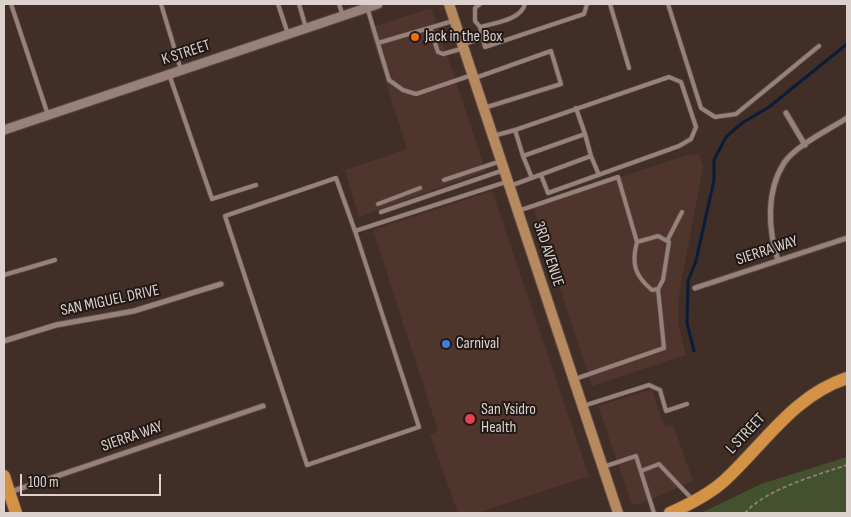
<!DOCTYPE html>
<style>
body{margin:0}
#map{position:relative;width:851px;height:517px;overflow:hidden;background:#412e27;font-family:"Sofia Sans Condensed",sans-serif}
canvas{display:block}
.frame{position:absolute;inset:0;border:5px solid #ddd1cd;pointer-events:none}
.scale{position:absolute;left:20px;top:474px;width:141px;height:22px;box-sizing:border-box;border:2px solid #ddd1cd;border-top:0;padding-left:6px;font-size:15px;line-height:18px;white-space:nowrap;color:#ddd1cd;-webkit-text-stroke:4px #211915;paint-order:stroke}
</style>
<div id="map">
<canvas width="851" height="517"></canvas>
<div class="frame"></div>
<div class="scale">100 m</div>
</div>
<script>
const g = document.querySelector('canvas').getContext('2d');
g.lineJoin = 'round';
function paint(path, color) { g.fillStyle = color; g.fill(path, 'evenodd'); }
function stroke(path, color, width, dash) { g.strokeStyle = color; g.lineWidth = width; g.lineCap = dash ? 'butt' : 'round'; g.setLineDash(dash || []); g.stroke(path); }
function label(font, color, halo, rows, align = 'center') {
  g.font = font + ' "Sofia Sans Condensed",sans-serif'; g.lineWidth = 4; g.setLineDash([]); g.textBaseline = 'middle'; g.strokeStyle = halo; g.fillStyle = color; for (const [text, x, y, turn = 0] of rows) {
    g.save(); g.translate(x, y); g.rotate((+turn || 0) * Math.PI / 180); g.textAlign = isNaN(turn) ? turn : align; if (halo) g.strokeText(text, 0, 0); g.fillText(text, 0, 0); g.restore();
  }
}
const built = new Path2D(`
 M 431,8 L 486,171 L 359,217 L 345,170 L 407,149 L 369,28 Z
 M 699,154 L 703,167 L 679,295 L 678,323 L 686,355 L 592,386 L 533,206 L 687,155 Z
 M 492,191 L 589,476 L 477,513 L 458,513 L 430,435 L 438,431 L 373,230 Z
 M 652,389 L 664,427 L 673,425 L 693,481 L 637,505 L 631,502 L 598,406 Z`);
const green = new Path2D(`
 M 847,457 L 847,513 L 701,513 L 761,484 Z`);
const stream = new Path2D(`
 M 694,351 L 687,323 L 688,281 L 696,261 L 714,180 L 714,160 L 726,137 L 742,123 L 769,107 L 847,44`);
const path = new Path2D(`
 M 745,513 C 766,489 817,475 847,465`);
const service = new Path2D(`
 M 11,4 L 48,115
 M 161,4 L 181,70
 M 278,4 L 288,34
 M 299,4 L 306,28
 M 339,4 L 343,16
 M 480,4 L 475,8 L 475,21 L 480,27 L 485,47 L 584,14 L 587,4
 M 610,4 L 629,68
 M 668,4 L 701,108 L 715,117 L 736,114 L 819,46
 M 367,7 L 389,80 L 403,90 L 416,94 L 472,75
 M 480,27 C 494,23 521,20 525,4
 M 430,28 L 438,52 L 443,54 L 464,48
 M 378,43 L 453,21
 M 464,44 L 483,38
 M 169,74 L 212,199 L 256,185
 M 475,78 L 551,51 L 561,84 L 484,108
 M 493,136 L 515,130
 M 523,156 L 515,130 L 669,77 L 681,82 L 696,127 L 691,139 L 679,146 L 548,193 L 541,175
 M 591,156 L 599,175
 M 532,178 L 523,156 L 585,134 L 576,108
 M 444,180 L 501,161
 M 510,186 L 591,156 L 585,134
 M 378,204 L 420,188
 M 518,211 L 618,177 L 637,242
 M 381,212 L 504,170
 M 355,231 L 419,427 L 307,465 L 225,216 L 336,178 L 355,231 L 506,182
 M 667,241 L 682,212
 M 4,275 L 55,260
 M 575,379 L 664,348 L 658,289 L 663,280 L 669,242 L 658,236 L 637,242 C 631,264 635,276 652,290 L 658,289
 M 583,406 L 649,385 L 660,390 L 666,411 L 687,404
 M 603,467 L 636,456 L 654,513
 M 641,471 L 659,464 L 692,499`);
const minor = new Path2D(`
 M 786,113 L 805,145
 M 778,260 C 768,230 766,191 784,163 C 795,146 830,129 847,118
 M 695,288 L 847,238
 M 4,341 L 56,325 L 134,311 L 221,284
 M 10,492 L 263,406`);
const tertiary = new Path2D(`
 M 4,130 L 378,4`);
const secondary = new Path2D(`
 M 449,4 L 618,513`);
const primary = new Path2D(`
 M 4,476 L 16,513
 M 670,513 C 688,505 710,494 725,480 C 765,443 793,396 847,378`);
const markers = [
 [415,37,5,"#e8710a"],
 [446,344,5,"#3f7fe0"],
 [470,419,6,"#e0444e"]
];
const poiNames = [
 ["Jack in the Box",425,37],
 ["Carnival",456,344],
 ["San Ysidro",481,410],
 ["Health",481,428]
];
const streetNames = [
 ["K STREET",186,53,-18],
 ["SIERRA WAY",767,251,-18],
 ["3RD AVENUE",548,254,72],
 ["SAN MIGUEL DRIVE",110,301,-12],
 ["L STREET",746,434,-47],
 ["SIERRA WAY",132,437,-19]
];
paint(built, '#4f352c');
paint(green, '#44512e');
stroke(stream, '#0a1d38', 3);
stroke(service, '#5a4a45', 5.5);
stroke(minor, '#5a4a45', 7);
stroke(tertiary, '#5a4a45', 11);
stroke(secondary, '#5a4a45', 12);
stroke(primary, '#5a4a45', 14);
stroke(path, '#8c7c76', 2, [4, 2.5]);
stroke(service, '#978179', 4);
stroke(minor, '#978179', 5);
stroke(tertiary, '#978179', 9);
stroke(secondary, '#b6895e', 10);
stroke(primary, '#d49244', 12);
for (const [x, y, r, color] of markers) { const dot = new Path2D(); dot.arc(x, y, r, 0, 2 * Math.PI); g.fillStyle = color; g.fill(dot); stroke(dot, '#211915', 2); }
label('16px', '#ddd1cd', '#211915', poiNames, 'left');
label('16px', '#ddd1cd', '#211915', streetNames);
</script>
